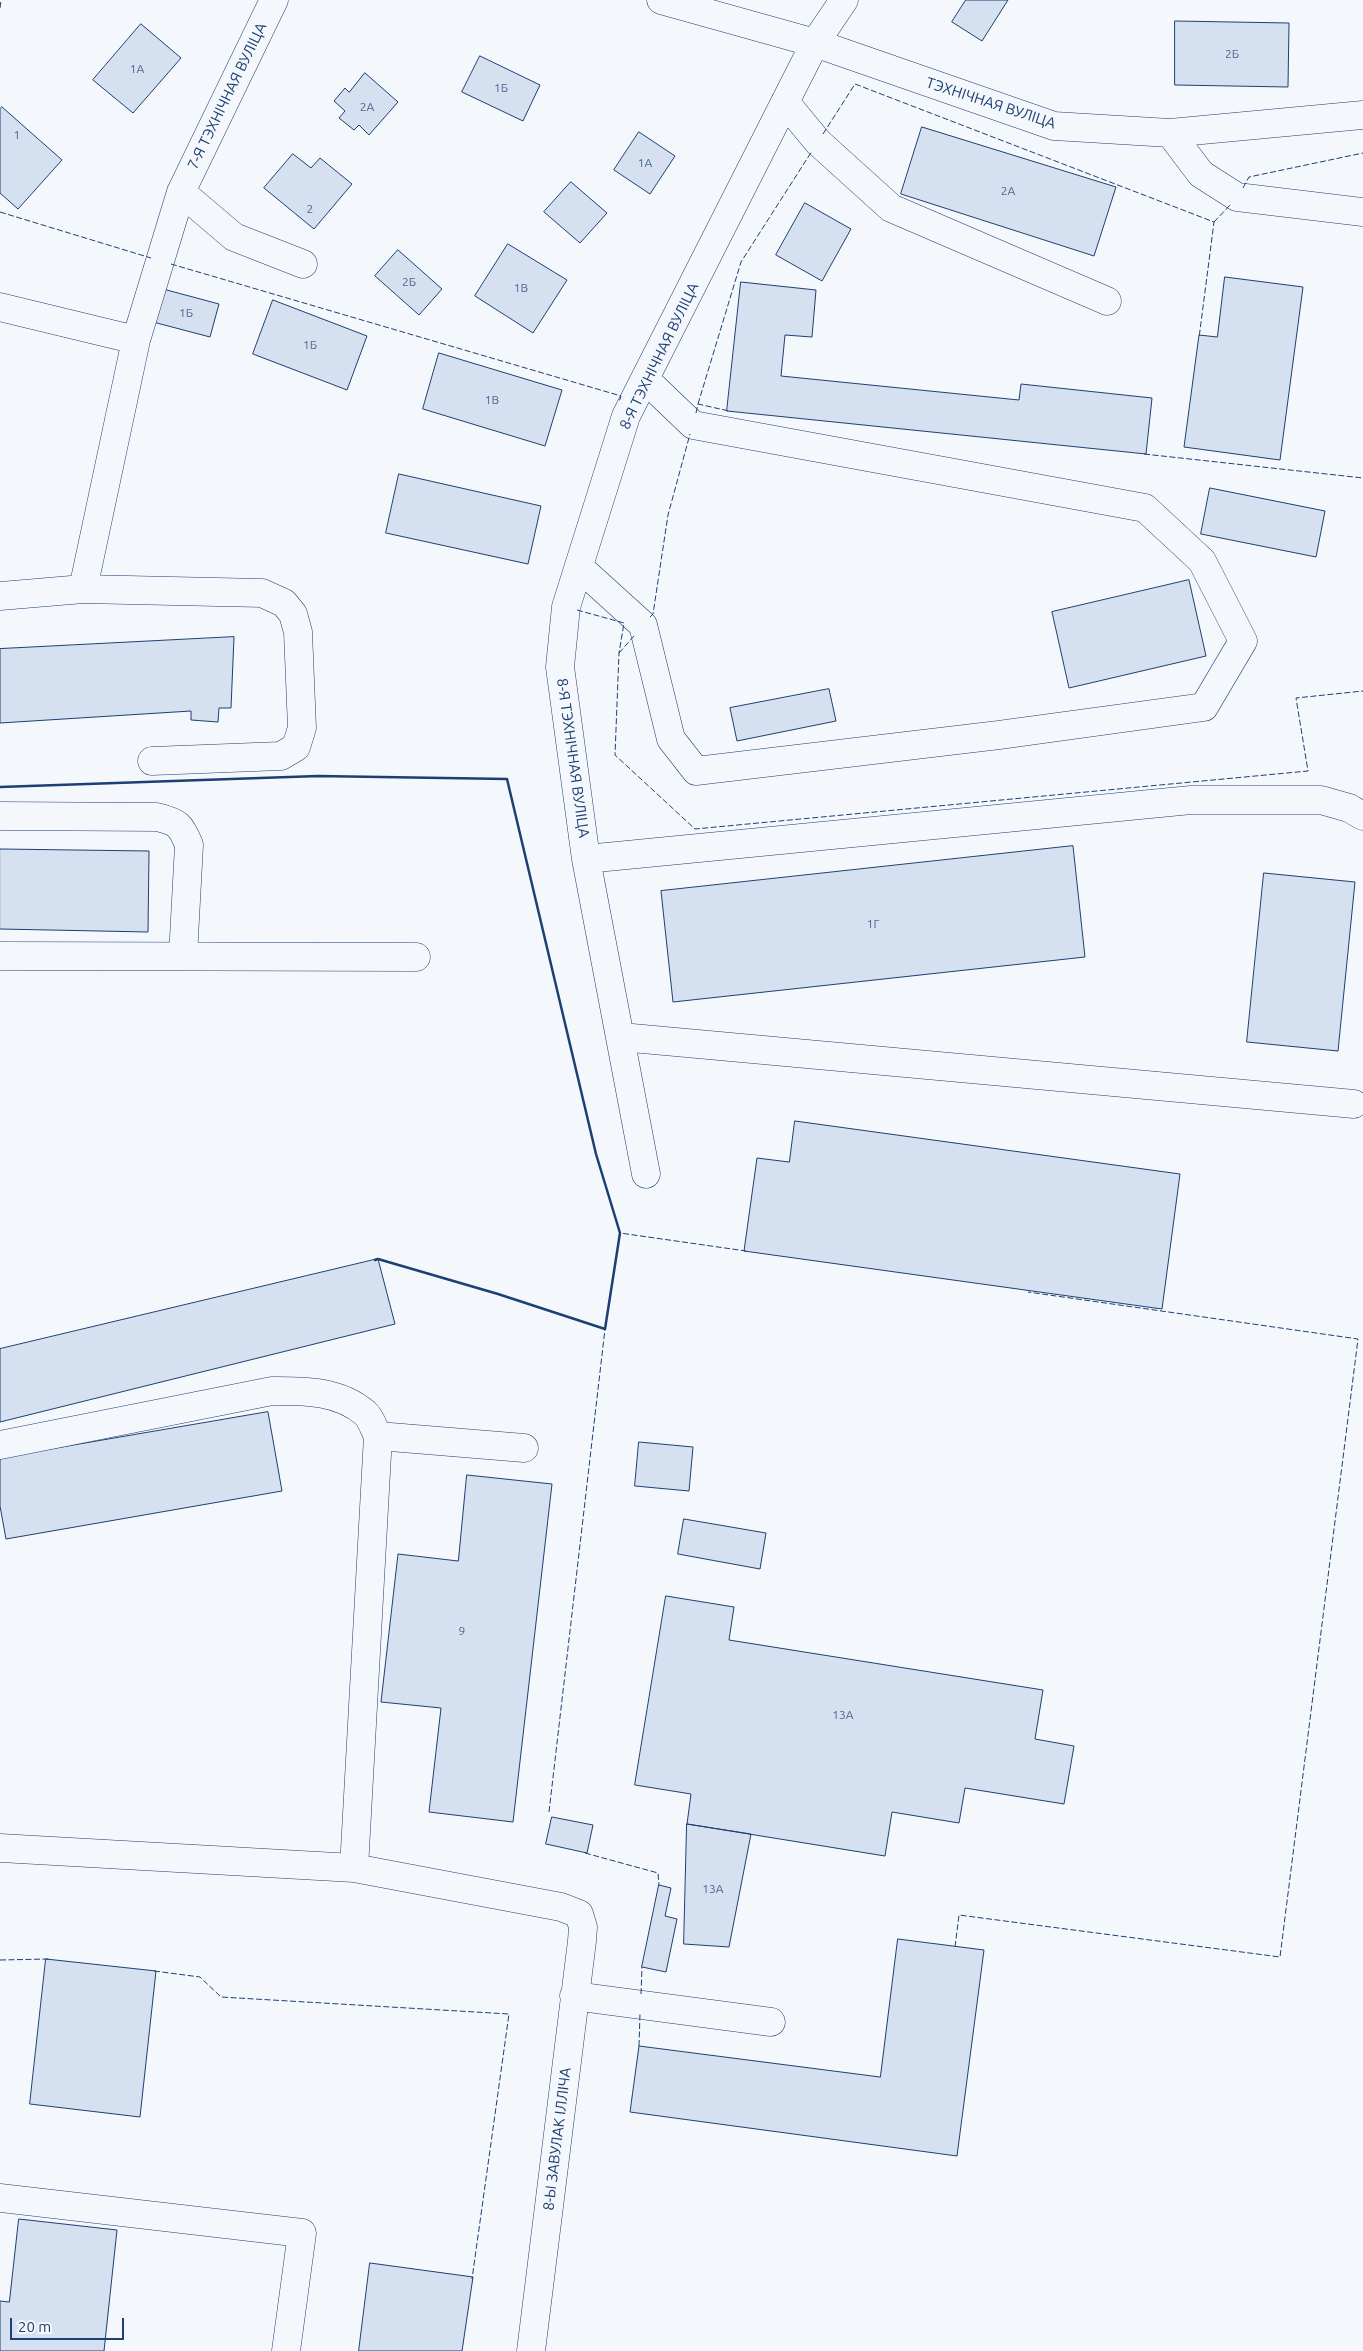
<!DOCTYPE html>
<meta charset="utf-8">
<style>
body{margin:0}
#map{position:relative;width:1363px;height:2351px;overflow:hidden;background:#f4f7fb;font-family:Ubuntu,sans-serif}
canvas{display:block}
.scale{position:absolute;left:10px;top:2318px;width:114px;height:22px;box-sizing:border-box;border:2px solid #1d3f73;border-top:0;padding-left:6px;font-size:15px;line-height:18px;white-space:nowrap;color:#1d3f73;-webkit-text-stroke:4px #f4f7fb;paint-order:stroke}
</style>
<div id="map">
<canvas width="1363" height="2351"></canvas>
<div class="scale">20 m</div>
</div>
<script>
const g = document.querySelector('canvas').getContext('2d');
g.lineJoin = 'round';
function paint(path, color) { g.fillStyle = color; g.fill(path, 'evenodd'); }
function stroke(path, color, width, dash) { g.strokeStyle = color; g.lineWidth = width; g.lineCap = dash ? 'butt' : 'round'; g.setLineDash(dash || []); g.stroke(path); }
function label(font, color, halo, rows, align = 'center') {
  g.font = font + ' Ubuntu,sans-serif'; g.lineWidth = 4; g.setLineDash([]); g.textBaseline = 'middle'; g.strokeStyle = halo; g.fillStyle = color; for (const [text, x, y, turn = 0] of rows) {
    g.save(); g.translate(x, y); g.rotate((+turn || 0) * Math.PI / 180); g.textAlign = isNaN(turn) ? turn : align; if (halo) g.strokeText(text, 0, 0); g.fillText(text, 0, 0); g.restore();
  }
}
const building = new Path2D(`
 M 966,0 L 1008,0 L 982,41 L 952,22 Z
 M 1175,21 L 1289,23 L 1288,87 L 1175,85 Z
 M 141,24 L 181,58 L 133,113 L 93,80 Z
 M 480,56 L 540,85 L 523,121 L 462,92 Z
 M 365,73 L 398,102 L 369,135 L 359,125 L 354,130 L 339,118 L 345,111 L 334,101 L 345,88 L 349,92 Z
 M 2,107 L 62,160 L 18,209 L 0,193 L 0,109 Z
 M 922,127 L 1116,187 L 1094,256 L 901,194 Z
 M 639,132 L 675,156 L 650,194 L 614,170 Z
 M 293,154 L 311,168 L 320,158 L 352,184 L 314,229 L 264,188 Z
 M 571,182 L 607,213 L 580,243 L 544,212 Z
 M 805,203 L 851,229 L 822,281 L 776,255 Z
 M 508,244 L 567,280 L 533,333 L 475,296 Z
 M 398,250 L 442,289 L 419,315 L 375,276 Z
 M 1225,277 L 1303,287 L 1280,460 L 1184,447 L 1199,335 L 1217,337 Z
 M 741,282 L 816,290 L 812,337 L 785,335 L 781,376 L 1019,400 L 1021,384 L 1152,398 L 1146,454 L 727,411 Z
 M 163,289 L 219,304 L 210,337 L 153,322 Z
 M 273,300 L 367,336 L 347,390 L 253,354 Z
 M 439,353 L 562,390 L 545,446 L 423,409 Z
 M 399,474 L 541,506 L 528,564 L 386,533 Z
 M 1210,488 L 1325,511 L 1316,557 L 1201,534 Z
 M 1189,580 L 1206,656 L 1069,688 L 1052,612 Z
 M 234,637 L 231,708 L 219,708 L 218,722 L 191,720 L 191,711 L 0,723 L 0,649 Z
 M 829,689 L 836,721 L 737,741 L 730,708 Z
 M 1073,846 L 1085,957 L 673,1002 L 661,891 Z
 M 0,849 L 149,851 L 148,932 L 0,929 Z
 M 1264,873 L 1355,882 L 1338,1051 L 1247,1042 Z
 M 795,1121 L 1180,1174 L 1162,1309 L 744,1251 L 757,1158 L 789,1162 Z
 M 378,1259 L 395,1324 L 0,1422 L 0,1349 Z
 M 268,1412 L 282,1491 L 6,1539 L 0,1506 L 0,1458 Z
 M 639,1442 L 693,1447 L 689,1491 L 635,1486 Z
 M 467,1475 L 552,1484 L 513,1822 L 429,1812 L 441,1708 L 381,1702 L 398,1554 L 458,1561 Z
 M 684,1519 L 766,1533 L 760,1569 L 678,1554 Z
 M 666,1596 L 734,1607 L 729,1640 L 1043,1690 L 1035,1739 L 1074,1746 L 1064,1804 L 965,1788 L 959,1823 L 892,1812 L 885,1856 L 687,1824 L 691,1794 L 635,1785 Z
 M 552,1817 L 593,1825 L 587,1853 L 546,1844 Z
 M 687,1824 L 751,1834 L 729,1947 L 684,1944 Z
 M 659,1885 L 671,1888 L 665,1916 L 677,1919 L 666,1972 L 642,1967 Z
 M 898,1939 L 984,1950 L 957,2156 L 630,2112 L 639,2046 L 880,2077 Z
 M 46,1959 L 156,1971 L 140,2117 L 30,2104 Z
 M 19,2219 L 117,2230 L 104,2351 L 0,2351 L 0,2301 L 9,2302 Z
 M 370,2263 L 473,2277 L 462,2351 L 359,2351 Z`);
const minor = new Path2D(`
 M 661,0 L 815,43 L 1054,126 L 1170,133 L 1363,115
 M 785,102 L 818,142 L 891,208 L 1107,301
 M 1170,133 L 1201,174 L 1237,197 L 1363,212
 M 181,192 L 234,237 L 303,264
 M 0,307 L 136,340
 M 579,567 L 643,625 L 671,739 L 696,771 L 999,735 L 1204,707 L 1243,641 L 1202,561 L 1145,508 L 693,425 L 645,379
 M 83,589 L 136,340 L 181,192 L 274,0
 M 0,596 L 83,589 L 262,593 L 284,603 L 293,614 L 298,632 L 302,728 L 296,747 L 281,756 L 152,761
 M 0,816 L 157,817 C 178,822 181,825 189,845 L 183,956
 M 586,859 L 1191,800 L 1321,800 L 1349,808 L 1363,816
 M 0,956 L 416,957
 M 621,1037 L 1354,1104
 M 646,1174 L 586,859 L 560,667 L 566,607 L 626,416 L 815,43 L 844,0
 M 378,1436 L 524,1448
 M 0,1445 L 272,1391 C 304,1391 338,1390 365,1413 C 371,1418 374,1429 378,1436 L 354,1868
 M 0,1848 L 354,1868 L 561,1907 L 579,1914 L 583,1927 L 582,1941 L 531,2351
 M 574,1996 L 771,2022
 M 0,2198 L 302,2233 L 286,2351`);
const fence = new Path2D(`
 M 0,8 L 1,0
 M 823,134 L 855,84 L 1214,222 L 1199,338
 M 1243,188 L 1249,177 L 1363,153
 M 0,212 L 151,258
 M 1214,222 L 1231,204
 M 171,264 L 621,396 L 619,402
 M 698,404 L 741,262 L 812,151
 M 696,413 L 698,404 L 729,411
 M 1144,454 L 1363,478
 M 577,610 L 624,623 L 619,653 L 615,755 L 695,829 L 1308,771 L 1296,698 L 1363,691
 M 650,617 L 653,614 L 668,515 L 690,434
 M 619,653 L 634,636
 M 549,1812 L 605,1329 L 620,1233 L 746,1251
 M 585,1853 L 658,1873 L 659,1885
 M 955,1947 L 959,1915 L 1280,1957 L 1358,1339 L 1028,1292
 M 0,1960 L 49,1959
 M 154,1971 L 200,1977 L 221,1997 L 509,2014 L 472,2279
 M 641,1994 L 642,1967
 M 639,2046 L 640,2014`);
const wall = new Path2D(`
 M 0,787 L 318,776 L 507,779 L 596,1154 L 620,1233 L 605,1329 L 498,1294 L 378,1259 L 375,1260`);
const numberNames = [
 ["2Б",1232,54],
 ["1А",137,69],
 ["1Б",501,88],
 ["2А",367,107],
 ["1",17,135],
 ["1А",645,163],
 ["2А",1008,191],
 ["2",310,209],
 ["2Б",409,282],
 ["1В",521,288],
 ["1Б",186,313],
 ["1Б",310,345],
 ["1В",492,400],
 ["1Г",873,924],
 ["9",462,1631],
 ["13А",843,1715],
 ["13А",713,1889]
];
const streetNames = [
 ["7-Я ТЭХНІЧНАЯ ВУЛІЦА",227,96,-64],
 ["ТЭХНІЧНАЯ ВУЛІЦА",991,103,18],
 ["8-Я ТЭХНІЧНАЯ ВУЛІЦА",659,356,-64],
 ["8-Я ТЭХНІЧНАЯ ВУЛІЦА",573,758,82],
 ["8-Ы ЗАВУЛАК ІЛЛІЧА",557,2139,-83]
];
paint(building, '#d5e0f0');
stroke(building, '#1d3f73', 1);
stroke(minor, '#1d3f73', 29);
stroke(minor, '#f4f7fb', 28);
stroke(fence, '#1d3f73', 1, [6, 2.5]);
stroke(wall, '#1d3f73', 2.5);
label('12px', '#4b6792', null, numberNames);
label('15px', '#1d3f73', '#f4f7fb', streetNames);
</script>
